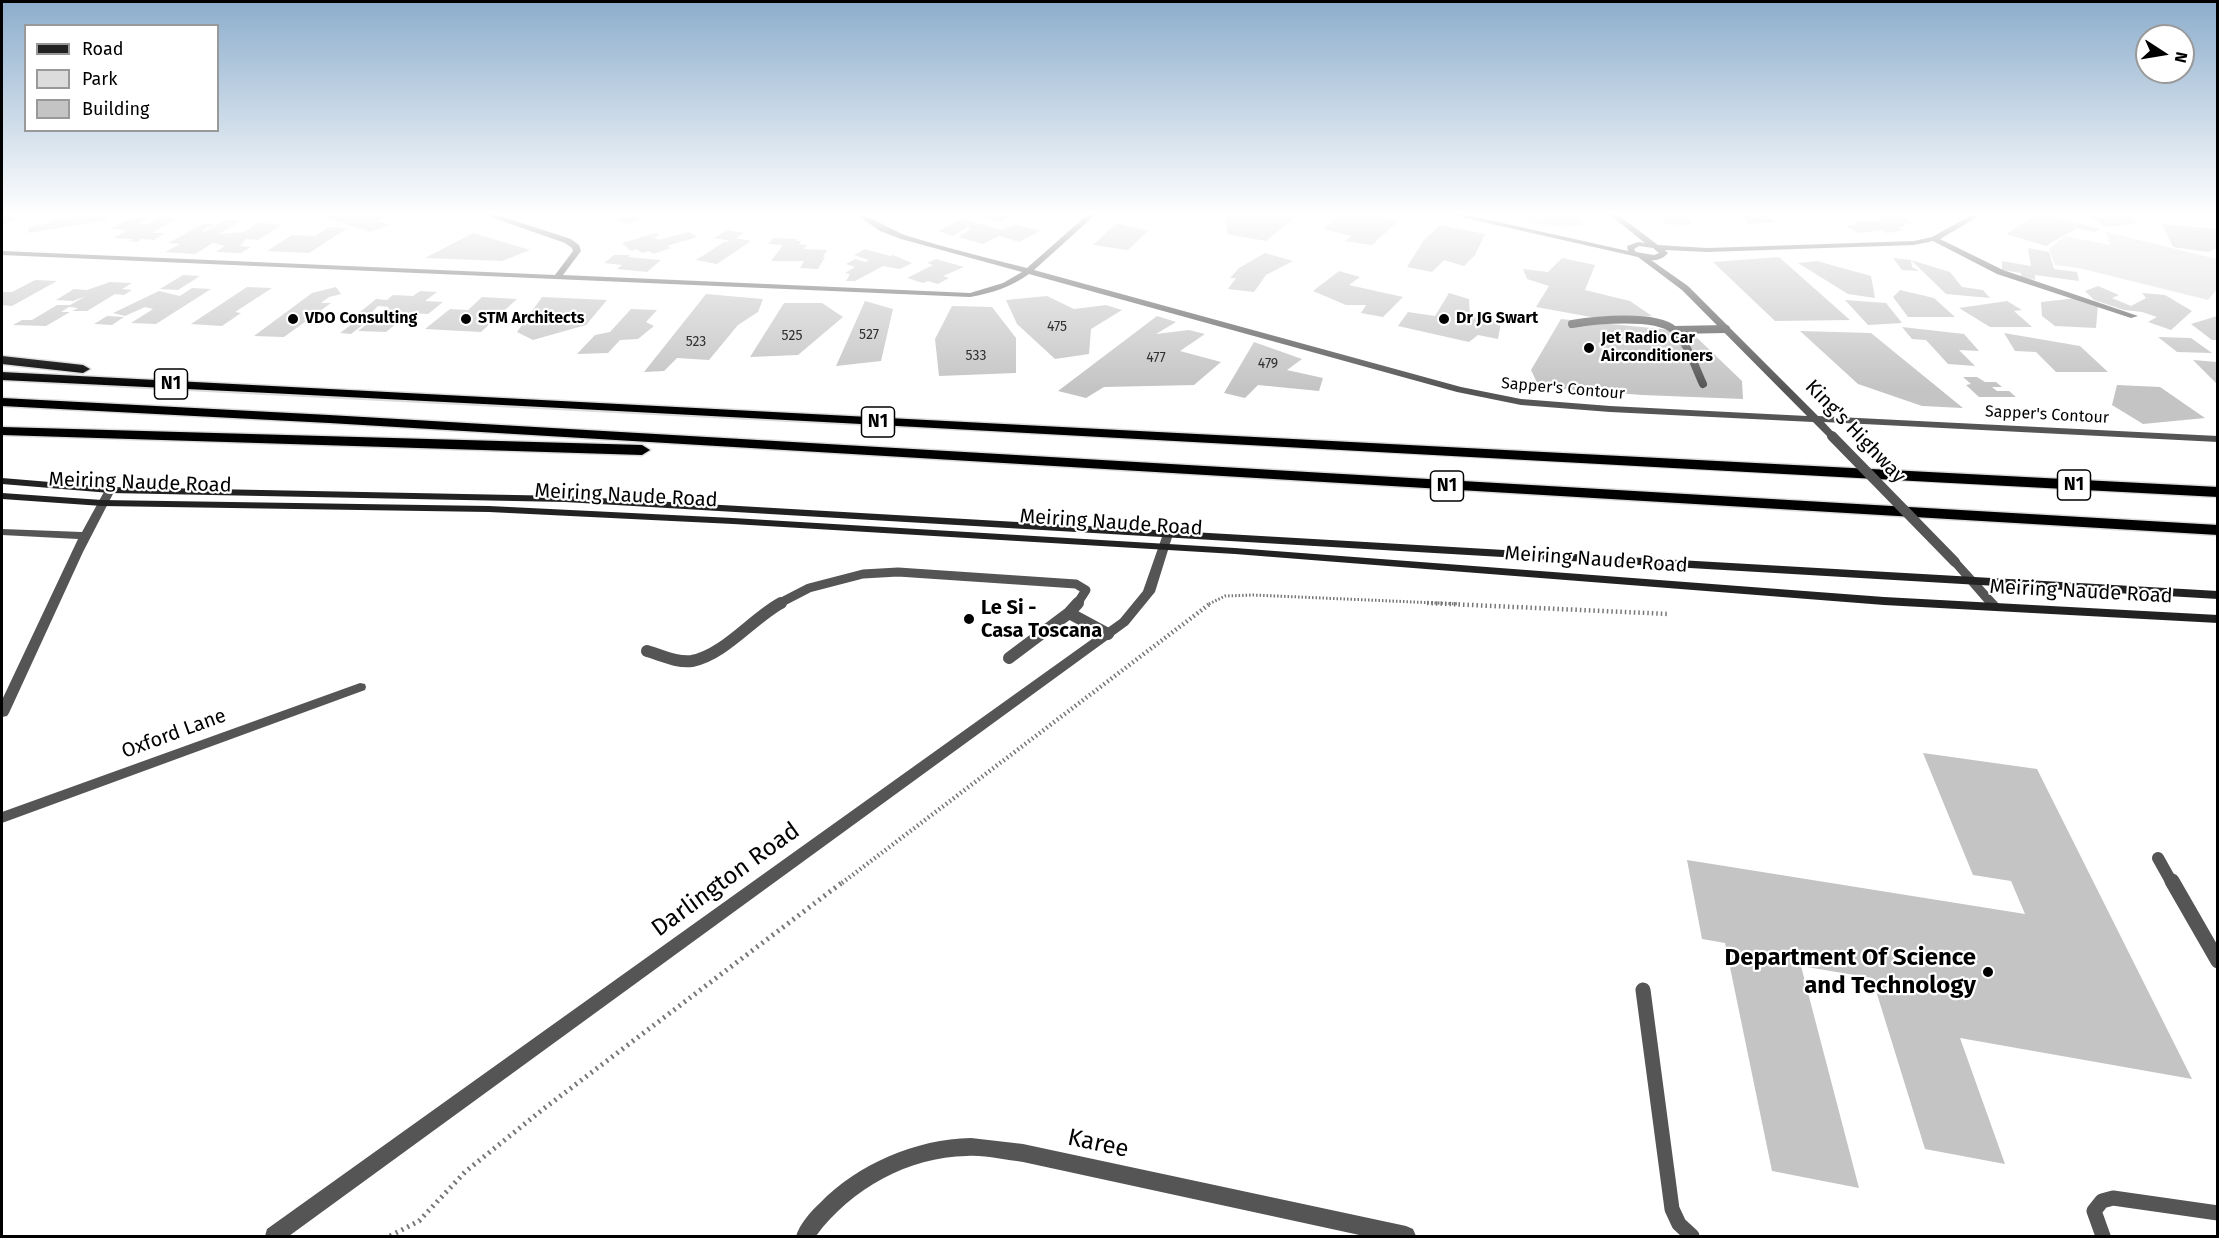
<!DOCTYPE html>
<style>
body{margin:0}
#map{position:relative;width:2219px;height:1238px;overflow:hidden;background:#fff;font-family:"Fira Sans",sans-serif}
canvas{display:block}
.frame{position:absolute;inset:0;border:3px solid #000;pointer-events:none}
.legend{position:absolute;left:24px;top:24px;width:195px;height:108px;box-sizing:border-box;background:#fff;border:2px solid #999;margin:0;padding:8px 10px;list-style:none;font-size:18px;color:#000}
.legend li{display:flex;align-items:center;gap:12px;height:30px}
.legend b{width:30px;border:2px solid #999}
.north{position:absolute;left:2135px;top:24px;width:60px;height:60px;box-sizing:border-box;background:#fff;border:2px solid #999;border-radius:50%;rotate:102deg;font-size:16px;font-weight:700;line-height:24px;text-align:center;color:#000}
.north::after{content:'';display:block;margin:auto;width:21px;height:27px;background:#000;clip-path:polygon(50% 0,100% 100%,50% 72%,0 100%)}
</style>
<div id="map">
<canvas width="2219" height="1238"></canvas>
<div class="frame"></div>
<ul class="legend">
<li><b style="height:8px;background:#222"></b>Road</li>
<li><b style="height:16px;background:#dcdcdc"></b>Park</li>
<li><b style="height:16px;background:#c4c4c4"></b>Building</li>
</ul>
<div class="north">N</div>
</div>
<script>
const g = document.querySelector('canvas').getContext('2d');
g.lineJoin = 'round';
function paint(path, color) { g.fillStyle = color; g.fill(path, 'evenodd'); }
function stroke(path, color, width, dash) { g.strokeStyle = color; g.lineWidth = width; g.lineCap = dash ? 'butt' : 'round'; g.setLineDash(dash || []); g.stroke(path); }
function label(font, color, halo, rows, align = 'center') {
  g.font = font + ' "Fira Sans",sans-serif'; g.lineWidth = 4.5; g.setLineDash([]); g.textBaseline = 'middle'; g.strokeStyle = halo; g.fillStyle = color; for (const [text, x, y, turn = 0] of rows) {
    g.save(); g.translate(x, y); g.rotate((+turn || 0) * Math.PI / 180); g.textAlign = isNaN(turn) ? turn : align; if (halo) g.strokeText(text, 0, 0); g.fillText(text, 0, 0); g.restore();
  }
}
const green = new Path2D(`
 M 1527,215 L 1579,215 L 1584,226 L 1559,227 L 1520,220 Z
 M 2106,232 L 2217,259 L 2217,289 L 2208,300 L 2079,268 L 2055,265 L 2049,249 L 2065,236 L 2110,245 Z`);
const building = new Path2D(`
 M 6,215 L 28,215 L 2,225 L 2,217 Z
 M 93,215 L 106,215 L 106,220 L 28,233 L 29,227 L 50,223 L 51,220 Z
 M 164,215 L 183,215 L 152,233 L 165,233 L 154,240 L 142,239 L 137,242 L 129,241 L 133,239 L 113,238 L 128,230 L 110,229 L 133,217 L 149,218 L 138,224 L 148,224 Z
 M 331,215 L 390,215 L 377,221 L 390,225 L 371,232 L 325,218 Z
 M 628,215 L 650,215 L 629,224 L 616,221 Z
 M 990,215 L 1011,215 L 1003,222 L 985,219 Z
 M 1226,215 L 1298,215 L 1266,241 L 1227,234 Z
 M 1341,215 L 1367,215 L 1398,221 L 1372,245 L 1345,241 L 1352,236 L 1323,229 Z
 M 1661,215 L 1686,215 L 1691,225 L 1666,224 Z
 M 1741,215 L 1765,215 L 1775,222 L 1748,224 Z
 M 1879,215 L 1905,215 L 1909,223 L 1904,223 L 1904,226 L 1897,227 L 1904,230 L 1887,233 L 1881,230 L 1859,233 L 1845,226 L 1858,224 L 1854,222 L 1879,221 Z
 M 2037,215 L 2049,215 L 2100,229 L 2094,232 L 2077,228 L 2046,246 L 2006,234 Z
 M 2083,215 L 2124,215 L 2132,217 L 2137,223 L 2108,227 Z
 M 961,219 L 1003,230 L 1015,224 L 1040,231 L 1019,242 L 999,236 L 983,244 L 958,237 L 971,229 L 967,227 L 953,236 L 939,231 Z
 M 224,220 L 241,221 L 219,234 L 244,232 L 258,223 L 283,224 L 258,240 L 246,239 L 240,246 L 251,247 L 241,253 L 216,252 L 225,246 L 213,243 L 195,254 L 165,252 L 180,244 L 168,243 L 203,224 L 215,224 L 202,231 L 204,232 Z
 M 1116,223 L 1148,231 L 1128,250 L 1093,245 Z
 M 2162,224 L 2216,229 L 2217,248 L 2208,252 L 2173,247 Z
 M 1440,225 L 1485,234 L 1475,255 L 1464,266 L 1444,260 L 1432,272 L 1407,267 L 1424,240 Z
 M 329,227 L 348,228 L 309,253 L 267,251 L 292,235 L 315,236 Z
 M 727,230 L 744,233 L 736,238 L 751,241 L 717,264 L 696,260 L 724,242 L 731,241 L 714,238 Z
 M 689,232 L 697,237 L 667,246 L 671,248 L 653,254 L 649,251 L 643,253 L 636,249 L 631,251 L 622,243 L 656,233 L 660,235 L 654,237 L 658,240 Z
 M 473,233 L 530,250 L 502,261 L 425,258 Z
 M 773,238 L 798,239 L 796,241 L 801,241 L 799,244 L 807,245 L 804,249 L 827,250 L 823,257 L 825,257 L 818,269 L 800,268 L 804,261 L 771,261 L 783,245 L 768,244 Z
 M 2028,248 L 2049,252 L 2054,269 L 2077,272 L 2079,281 L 2035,275 L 2035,280 L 2021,277 L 2021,273 L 2002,270 L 2002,261 L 2031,266 Z
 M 865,249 L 890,256 L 893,255 L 912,263 L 900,269 L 883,266 L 855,281 L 846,281 L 850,274 L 845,273 L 855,267 L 846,264 L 855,259 L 865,262 L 869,260 L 854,255 Z
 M 1265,253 L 1293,261 L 1266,275 L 1254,292 L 1228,289 L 1236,278 L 1230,278 L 1239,268 Z
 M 614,255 L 630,255 L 628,257 L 661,260 L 647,272 L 617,269 L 622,265 L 604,263 Z
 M 1779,257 L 1850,320 L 1775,321 L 1713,262 Z
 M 1562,258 L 1595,265 L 1585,290 L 1630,301 L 1652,316 L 1602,319 L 1536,307 L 1549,286 L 1527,279 L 1523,269 L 1548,272 Z
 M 1893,258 L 1911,260 L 1912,267 L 1919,271 L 1902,270 Z
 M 936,259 L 964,267 L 943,276 L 949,278 L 938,284 L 928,281 L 923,283 L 907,278 L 933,265 L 927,263 Z
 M 1911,260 L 1950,272 L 1962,287 L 1983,290 L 1990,298 L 1946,294 Z
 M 1817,261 L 1871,276 L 1875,298 L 1848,294 L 1798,263 Z
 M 1339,271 L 1360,277 L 1349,285 L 1403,297 L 1383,317 L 1361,313 L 1366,305 L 1346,305 L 1313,291 Z
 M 183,275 L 200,276 L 178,290 L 160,289 Z
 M 35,280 L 57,281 L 12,306 L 2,305 L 2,292 L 12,292 Z
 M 110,282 L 132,283 L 122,289 L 132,290 L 124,295 L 115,294 L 87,311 L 72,311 L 78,308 L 69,307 L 61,312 L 70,312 L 46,326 L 13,325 L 22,320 L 32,320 L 57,305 L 70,305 L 86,296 L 73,301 L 56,300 L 74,289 L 87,290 Z
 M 2098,286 L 2119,295 L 2112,298 L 2131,306 L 2146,298 L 2142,293 L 2165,295 L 2192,311 L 2171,330 L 2148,322 L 2157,317 L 2142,312 L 2124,310 L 2094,300 L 2085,291 Z
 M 247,287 L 272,288 L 235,312 L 241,313 L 222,326 L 191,324 Z
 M 336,287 L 341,294 L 329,297 L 321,303 L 331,303 L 284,337 L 254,336 L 312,293 Z
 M 192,288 L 211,289 L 156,324 L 131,323 L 153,309 L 145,307 L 125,316 L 113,313 L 159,291 L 180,296 Z
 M 1900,290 L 1934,298 L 1955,317 L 1908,317 L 1893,297 Z
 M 420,291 L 437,292 L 425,301 L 443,302 L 428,314 L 410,313 L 386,332 L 358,331 L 389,307 L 378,306 L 371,313 L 378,313 L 351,334 L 340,333 L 367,313 L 360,312 L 376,299 L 387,300 L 393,295 L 413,296 Z
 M 1449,293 L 1469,299 L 1470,316 L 1501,322 L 1498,339 L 1478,335 L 1469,342 L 1398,326 L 1408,312 L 1435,316 Z
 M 706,294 L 763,299 L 758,312 L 738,325 L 709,360 L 677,358 L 664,371 L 644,372 Z
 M 1047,296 L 1074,309 L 1106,305 L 1122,310 L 1091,329 L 1089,354 L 1055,359 L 1017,324 L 1006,300 Z
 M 482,297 L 517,299 L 481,332 L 425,329 L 450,309 L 468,310 Z
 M 542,297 L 607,300 L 586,325 L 533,340 L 517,332 Z
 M 2078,298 L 2098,305 L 2096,328 L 2055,326 L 2042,316 L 2041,302 Z
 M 1845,300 L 1886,303 L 1902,323 L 1868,325 Z
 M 865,301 L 893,309 L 881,361 L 836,366 Z
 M 2007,301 L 2022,310 L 2014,311 L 2032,327 L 1990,327 L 1959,308 Z
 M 784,303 L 822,303 L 843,317 L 798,355 L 750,357 Z
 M 952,306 L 992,307 L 1016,338 L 1016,373 L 939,376 L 935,339 Z
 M 631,309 L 657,310 L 646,322 L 654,326 L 638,339 L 620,340 L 608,353 L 577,354 L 595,335 L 610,332 Z
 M 107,316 L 124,317 L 112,325 L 94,324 Z
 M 1157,316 L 1176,322 L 1156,334 L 1189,330 L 1205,334 L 1180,351 L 1221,362 L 1194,385 L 1104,387 L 1086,398 L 1058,391 Z
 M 2217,316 L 2217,340 L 2212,340 L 2191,324 Z
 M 1561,319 L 1691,332 L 1742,381 L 1743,399 L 1642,395 L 1539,387 L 1531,370 Z
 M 1902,327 L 1964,334 L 1979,351 L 1959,350 L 1975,366 L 1948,364 L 1926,340 L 1912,339 Z
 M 1800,331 L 1871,333 L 1963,408 L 1922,406 L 1858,384 Z
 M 2004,333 L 2080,346 L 2108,372 L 2056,372 L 2036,352 L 2015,351 Z
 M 2158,337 L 2191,338 L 2212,353 L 2177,352 Z
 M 1254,342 L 1302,359 L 1287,370 L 1323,378 L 1319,391 L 1258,385 L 1245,398 L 1224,393 Z
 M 2193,360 L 2217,362 L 2217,384 Z
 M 1963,377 L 1977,377 L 1985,382 L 1996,382 L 2002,387 L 1992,387 L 1997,391 L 2009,391 L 2016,397 L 1979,397 L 1966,385 L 1971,384 Z
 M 2117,385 L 2160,387 L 2205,418 L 2143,424 L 2112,405 Z
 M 1923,753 L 2037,769 L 2192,1079 L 1960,1038 L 2005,1164 L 1925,1149 L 1872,978 L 1801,966 L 1859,1188 L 1772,1171 L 1725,943 L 1702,939 L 1687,860 L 2025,914 L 2011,881 L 1973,875 Z`);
const pathFar2 = new Path2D(`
 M 1209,604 L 1225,596 L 1253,595 L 1460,604`);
const pathFar1 = new Path2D(`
 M 1427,603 L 1669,614
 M 842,883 L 1211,603`);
const path = new Path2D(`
 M 390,1236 L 419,1221 L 465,1172 L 542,1110 L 844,881`);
const laneFar3 = new Path2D(`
 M 1572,324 C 1595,320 1656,314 1674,330 C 1686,340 1696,369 1703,384
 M 1674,330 L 1726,329`);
const laneFar2 = new Path2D(`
 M 778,604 L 809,588 L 863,574 L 898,572 L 1076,584 L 1086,590 L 1077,604`);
const laneFar1 = new Path2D(`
 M 1069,613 L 1078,603
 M 647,651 C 661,655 677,663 692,661 C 724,655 753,618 781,603
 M 1009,658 L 1069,613 L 1108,634
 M 2158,858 L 2172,883`);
const lane = new Path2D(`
 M 2172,881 L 2218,961
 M 1643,990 L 1672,1209 L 1679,1224 L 1692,1236
 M 2103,1236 L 2094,1211 L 2102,1201 L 2113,1198 L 2218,1213`);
const street = new Path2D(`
 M 485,215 L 497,215 L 571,239 L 579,245 L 581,251 L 563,275 L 970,293 L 1003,283 L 1022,272 L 901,239 L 880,231 L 857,215 C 871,215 892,231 908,236 C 947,248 987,258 1027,268 L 1087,215 L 1095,215 L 1034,270 L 1461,387 L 1521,399 L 1610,406 L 1807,416 L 1682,290 L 1638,257 L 1452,215 L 1467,215 L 1628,251 L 1627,246 L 1638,242 L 1645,243 L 1610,215 L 1618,215 L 1658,245 L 1707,248 L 1914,241 L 1932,237 L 1972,215 L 1981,215 L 1940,239 L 2003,270 L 2138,316 L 2131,318 L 1997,274 L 1933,241 L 1914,245 L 1707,252 L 1665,250 L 1668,253 C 1664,258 1657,261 1651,260 L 1688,286 L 1818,416 L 2218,436 L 2218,442 L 1824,422 L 1837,436 L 1832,439 L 1829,438 L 1813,422 L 1610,412 L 1521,405 L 1457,392 L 1029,274 C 1011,287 992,293 970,297 L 2,255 L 2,251 L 555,275 L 573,251 L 572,248 L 565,243 ZM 1639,246 L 1653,248 L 1659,253 L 1654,255 L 1636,252 L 1634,249 Z
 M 110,487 L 115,490 L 83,552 L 9,713 L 7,716 L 2,717 L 2,700 L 78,539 L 2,535 L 2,529 L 82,532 L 105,490 Z
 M 1168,531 L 1173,534 L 1155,592 L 1128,625 L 289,1236 L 265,1236 L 267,1229 L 1120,619 L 1143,591 L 1163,534 Z
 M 1955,559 L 1959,560 L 1999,604 L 2001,607 L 1999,610 L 1991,610 L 1951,564 L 1949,562 L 1951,560 Z
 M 360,683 L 365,684 L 366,687 L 365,690 L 2,823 L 2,812 Z
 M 971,1138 L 1023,1144 L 1406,1226 L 1413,1229 L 1416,1236 L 1364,1236 L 1023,1162 C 1005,1160 986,1155 967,1156 C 908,1157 851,1189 816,1236 L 796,1236 C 800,1224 810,1212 820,1203 C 858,1164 916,1139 971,1138 Z`);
const secondary = new Path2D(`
 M 2,478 L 110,487 L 565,496 L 2218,591 L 2218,599 L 565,502 L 110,493 L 2,484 Z
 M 2,493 L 102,500 L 489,506 L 733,518 L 1235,548 L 1884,597 L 2218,615 L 2218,623 L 1884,605 L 1235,554 L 733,524 L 489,512 L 102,506 L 2,499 Z`);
const highway = new Path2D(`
 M 2,356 L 83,365 L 90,369 L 83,373 L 2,364 Z
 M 2,372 L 2218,487 L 2218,497 C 1479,459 741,415 2,380 Z
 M 2,398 L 329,415 L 2218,525 L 2218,535 L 329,423 L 2,406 Z
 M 2,427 L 642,445 L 650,450 L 642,455 L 2,435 Z`);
const streetBridge = new Path2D(`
 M 1832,436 L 1955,562`);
const markers = [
 [293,319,6,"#000"],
 [466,319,6,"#000"],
 [1444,319,6,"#000"],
 [1589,348,6,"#000"],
 [969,619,6,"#000"],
 [1988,972,6,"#000"]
];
const farNumbernames = [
 ["475",1057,327],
 ["527",869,335],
 ["525",792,336],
 ["523",696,342],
 ["533",976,356],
 ["477",1156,358],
 ["479",1268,364]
];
const farPoinames = [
 ["VDO Consulting",305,319],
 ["STM Architects",478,319],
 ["Dr JG Swart",1456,319],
 ["Jet Radio Car",1601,339],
 ["Airconditioners",1601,357]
];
const farStreetnames = [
 ["Sapper's Contour",1563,389,5],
 ["Sapper's Contour",2047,415,3]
];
const shields = [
 [171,384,33],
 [878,422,33],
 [2074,485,33],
 [1447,486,33]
];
const shieldNames = [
 ["N1",171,384],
 ["N1",878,422],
 ["N1",2074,485],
 ["N1",1447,486]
];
const streetNames = [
 ["King's Highway",1855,432,46],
 ["Meiring Naude Road",140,483,2],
 ["Meiring Naude Road",626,496,3],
 ["Meiring Naude Road",1111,523,4],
 ["Meiring Naude Road",1596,560,4],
 ["Meiring Naude Road",2081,592,3],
 ["Oxford Lane",174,734,-20]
];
const poiNames = [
 ["Le Si -",981,608],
 ["Casa Toscana",981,631]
];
const nearStreetnames = [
 ["Darlington Road",726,880,-36],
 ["Karee",1098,1144,12]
];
const nearPoinames = [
 ["Department Of Science",1976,958],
 ["and Technology",1976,986]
];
paint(green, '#dcdcdc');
paint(building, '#c4c4c4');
stroke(highway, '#dbdbdb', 3);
stroke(pathFar2, '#777', 3, [1.5, 2]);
stroke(pathFar1, '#777', 4.5, [1.5, 3]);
stroke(path, '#777', 5, [2, 4.5]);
stroke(laneFar3, '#555', 8);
stroke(laneFar2, '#555', 9);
stroke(laneFar1, '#555', 12);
stroke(lane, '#555', 15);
paint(street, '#555');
paint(secondary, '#222');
paint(highway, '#000');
stroke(streetBridge, '#555', 10);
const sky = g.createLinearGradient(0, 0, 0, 389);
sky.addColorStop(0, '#8cadcc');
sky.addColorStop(0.55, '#fff');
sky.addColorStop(1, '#ffffff00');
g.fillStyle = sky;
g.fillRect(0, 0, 2219, 389);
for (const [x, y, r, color] of markers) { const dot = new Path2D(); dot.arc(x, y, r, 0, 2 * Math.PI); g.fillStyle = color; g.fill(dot); stroke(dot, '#fff', 2); }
label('14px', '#313131', null, farNumbernames);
label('bold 16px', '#000', '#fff', farPoinames, 'left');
label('16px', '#000', '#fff', farStreetnames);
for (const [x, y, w] of shields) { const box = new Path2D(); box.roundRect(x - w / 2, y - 15, w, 30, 4.5); g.fillStyle = '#fff'; g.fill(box); stroke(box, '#000', 1.5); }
label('bold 18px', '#000', null, shieldNames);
label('20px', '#000', '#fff', streetNames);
label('bold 20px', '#000', '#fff', poiNames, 'left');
label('24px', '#000', '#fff', nearStreetnames);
label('bold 24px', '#000', '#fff', nearPoinames, 'right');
</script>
